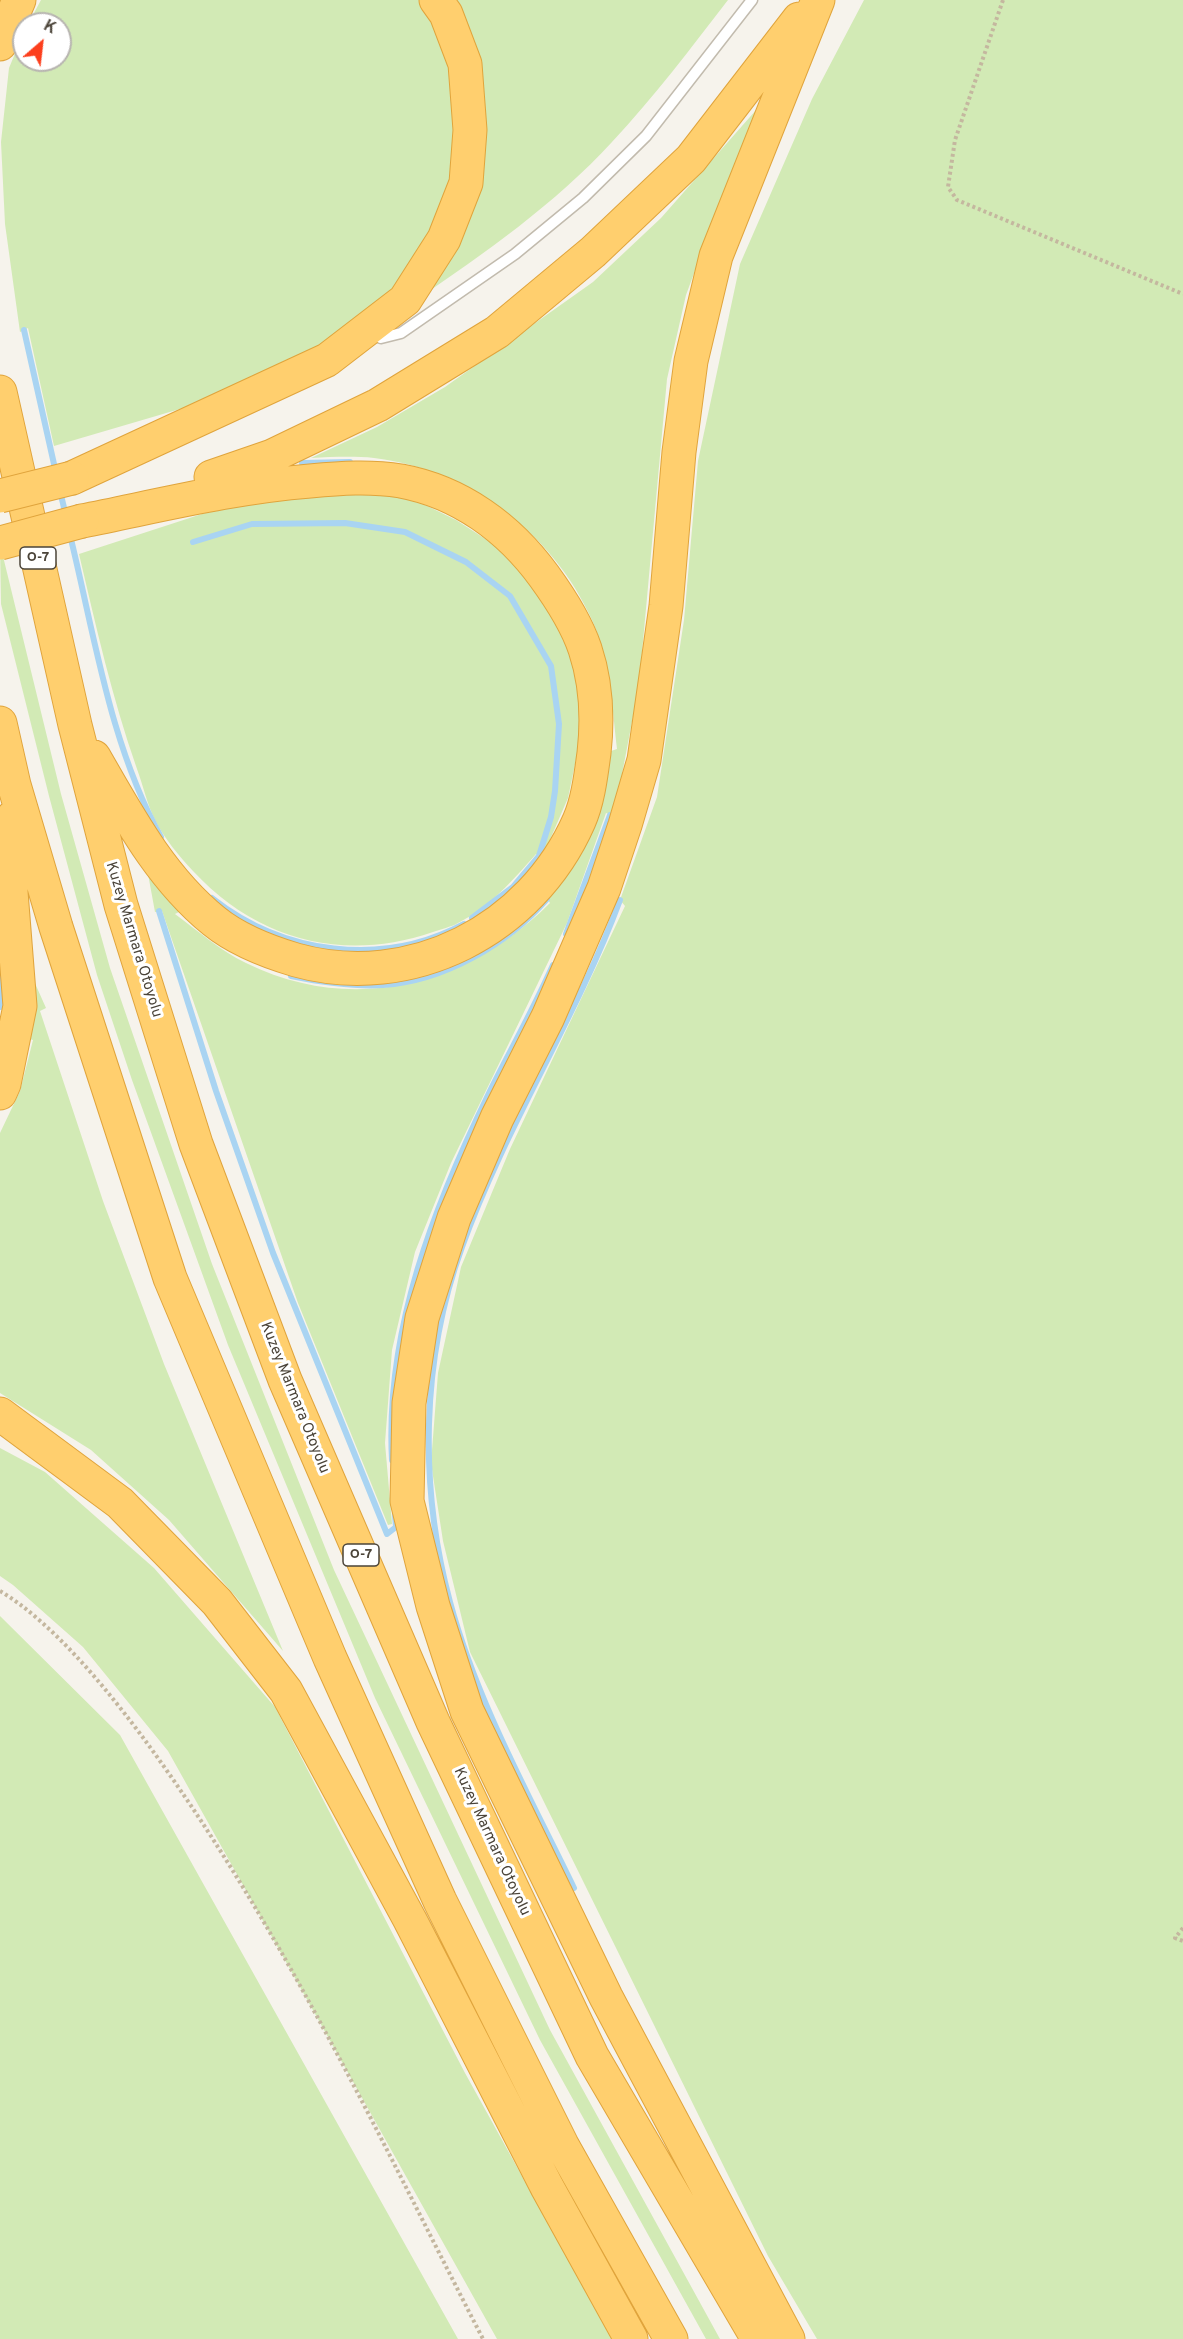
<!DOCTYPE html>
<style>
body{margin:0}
#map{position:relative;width:1183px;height:2339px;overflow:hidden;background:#f6f3ec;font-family:Overpass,sans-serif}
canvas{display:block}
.north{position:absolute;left:12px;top:12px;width:60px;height:60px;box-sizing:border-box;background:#fff;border:2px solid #b7b4b0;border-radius:50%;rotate:28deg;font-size:16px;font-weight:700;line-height:24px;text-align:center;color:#4b4439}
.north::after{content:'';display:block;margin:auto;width:21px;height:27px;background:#fc3f1d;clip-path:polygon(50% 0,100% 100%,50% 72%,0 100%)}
</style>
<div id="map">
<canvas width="1183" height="2339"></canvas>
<div class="north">K</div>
</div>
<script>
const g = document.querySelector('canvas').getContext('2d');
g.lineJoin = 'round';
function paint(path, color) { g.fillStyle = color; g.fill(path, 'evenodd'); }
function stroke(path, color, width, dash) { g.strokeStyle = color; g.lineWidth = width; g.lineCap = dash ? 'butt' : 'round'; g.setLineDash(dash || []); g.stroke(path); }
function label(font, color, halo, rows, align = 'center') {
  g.font = font + ' Overpass,sans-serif'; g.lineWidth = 6; g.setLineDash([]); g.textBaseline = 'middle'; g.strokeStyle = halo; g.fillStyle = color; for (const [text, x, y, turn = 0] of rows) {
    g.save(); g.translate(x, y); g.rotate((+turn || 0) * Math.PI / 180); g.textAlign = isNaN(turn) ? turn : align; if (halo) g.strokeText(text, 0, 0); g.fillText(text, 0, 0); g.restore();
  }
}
const green = new Path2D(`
 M 41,0 L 421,0 L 442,47 L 457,99 L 456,171 L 437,228 L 401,282 L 315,356 L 214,399 L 54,446 L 28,328 L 20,332 L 5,224 L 1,142 L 9,68 L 24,32 L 24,60 L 60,60 L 60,24 L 28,24 Z
 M 452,0 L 728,0 C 691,48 654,97 612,142 C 555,204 485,253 416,300 L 477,170 L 485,98 L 471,42 Z
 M 864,0 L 1183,0 L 1183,2339 L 817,2339 L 768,2256 L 470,1652 L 443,1541 L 431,1463 L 438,1373 L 461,1267 L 510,1149 L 625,906 L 620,900 L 657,797 L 684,620 L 698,461 L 740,264 L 812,99 Z
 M 764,101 L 721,200 L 686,295 L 667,379 L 639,685 L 614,816 L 606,813 L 567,923 L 451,1163 L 415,1252 L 392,1350 L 385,1443 L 392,1524 L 388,1525 L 298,1303 L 162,911 L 155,912 L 148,874 L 181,911 L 175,914 C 198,931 221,951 246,963 C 354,1016 468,985 550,903 L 546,897 L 608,752 L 617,749 C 612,705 610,660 592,620 C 554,534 468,469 374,458 C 354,456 332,457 311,458 L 377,427 L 445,387 L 593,282 L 661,218 Z
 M 370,491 L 417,501 L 456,520 L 501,549 L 544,600 L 570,654 L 584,721 L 568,798 L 542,858 L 536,854 C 513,880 490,907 458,923 C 451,927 441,929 433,932 C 343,963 257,940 193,871 C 179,856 164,838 155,820 C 147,804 143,785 137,769 C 112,698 96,626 79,554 L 205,513 L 293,495 Z
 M 0,544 L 61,794 L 110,968 L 212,1264 L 334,1570 L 550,2030 L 720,2339 L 706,2339 L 540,2040 L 375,1698 L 228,1345 L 132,1080 L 97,975 L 49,796 L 1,604 Z
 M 34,981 L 46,1008 L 40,1011 L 103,1201 L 164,1364 L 283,1651 L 169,1520 L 91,1450 L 0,1393 L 0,1133 L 20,1091 L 33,1040 L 25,1038 Z
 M 0,1448 L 45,1472 L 154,1568 L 275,1707 L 465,2073 L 612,2339 L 497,2339 L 168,1751 L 83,1647 L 13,1585 L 0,1576 Z
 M 0,1616 L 120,1735 L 458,2339 L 0,2339 Z`);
const stream = new Path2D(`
 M 24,330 L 56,473
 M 302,463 L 350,462
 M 60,491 L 66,516
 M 70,535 C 95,637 110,745 161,837
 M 193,542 L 252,524 L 345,523 L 405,532 L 466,562 L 510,596 L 551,666 L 559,724 L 555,791 L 551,817 L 539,856 L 513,887 L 472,918
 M 212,898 C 283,954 382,968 464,924
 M 159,911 L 216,1091 L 273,1253 L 387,1534 L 396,1527 L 395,1515
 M 566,934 L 610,815
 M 291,976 C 321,982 352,987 383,985 C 444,981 508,944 547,899
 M 0,1007 L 2,978
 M 392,1460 C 385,1330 434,1206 490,1091 C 511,1049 534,1008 553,965
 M 574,1888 C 529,1795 477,1702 450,1602 C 419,1486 421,1360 462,1247 C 505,1127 576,1019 620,900`);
const path = new Path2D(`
 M 1003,0 L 955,140 L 948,187 L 957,200 L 1183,294
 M 0,1591 C 54,1623 110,1693 147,1743 C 282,1927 379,2137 483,2339
 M 1183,1928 L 1175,1938 L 1183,1941`);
const lane = new Path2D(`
 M 371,334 L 381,338 L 401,333 L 515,254 L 583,198 L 646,136 L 752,0`);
const highway = new Path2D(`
 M 0,44 L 19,0
 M 0,392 L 75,725 L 121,905 L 196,1144 L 285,1380 L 433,1722 L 592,2056 L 758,2339
 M 211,477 L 272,456 L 378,405 L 497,332 L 593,252 L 691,159 L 799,19
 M 72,478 L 327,360 L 405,300 L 444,239 L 466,183 L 470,130 L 465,64 L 446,14 L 436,0
 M 82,521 C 158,506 233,487 310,481 C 341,478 370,476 401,481 C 460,492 509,528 544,576 C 560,598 576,622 585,649 C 596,682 598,718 594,753 C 591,775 588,801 579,821 C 531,930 411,992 296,960 C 269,952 236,939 214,921 C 160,877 128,816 94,757
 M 0,723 L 14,785 L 56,927 L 170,1278 L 330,1658 L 440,1901 L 562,2145 L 671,2339
 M 0,1093 L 4,1084 L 20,1006 L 11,892 L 13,817
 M 0,1414 L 120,1503 L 217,1602 L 286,1691 L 410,1920 L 547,2187 L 631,2339
 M 788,2339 L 606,1997 L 467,1711 L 433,1606 L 407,1501 L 409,1403 L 422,1318 L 454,1218 L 497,1118 L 548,1017 L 604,888 L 625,825 L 644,760 L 666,606 L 679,452 L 691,361 L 716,256 L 818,0`);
const highwayBridge = new Path2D(`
 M 0,496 L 72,478
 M 0,543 L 82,521`);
const shields = [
 [38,558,36],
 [361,1555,36]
];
const shieldNames = [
 ["O-7",38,558],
 ["O-7",361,1555]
];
const streetNames = [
 ["Kuzey Marmara Otoyolu",133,940,73],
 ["Kuzey Marmara Otoyolu",294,1398,68],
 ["Kuzey Marmara Otoyolu",491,1842,65]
];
paint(green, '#d2eab5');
stroke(stream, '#a9d4f2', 6);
stroke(lane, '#c2bbae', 13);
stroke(highway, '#e0a43c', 35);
stroke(path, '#c4b79f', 4, [3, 3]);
stroke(lane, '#fff', 10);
stroke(highway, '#ffcf6e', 33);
stroke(highwayBridge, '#e0a43c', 35, []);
stroke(highwayBridge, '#ffcf6e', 33);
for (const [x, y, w] of shields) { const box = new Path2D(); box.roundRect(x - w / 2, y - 11, w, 22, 4.5); g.fillStyle = '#fff'; g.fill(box); stroke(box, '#4b4439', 1.5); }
label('bold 14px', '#4b4439', null, shieldNames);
label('15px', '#4b4439', '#fff', streetNames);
</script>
